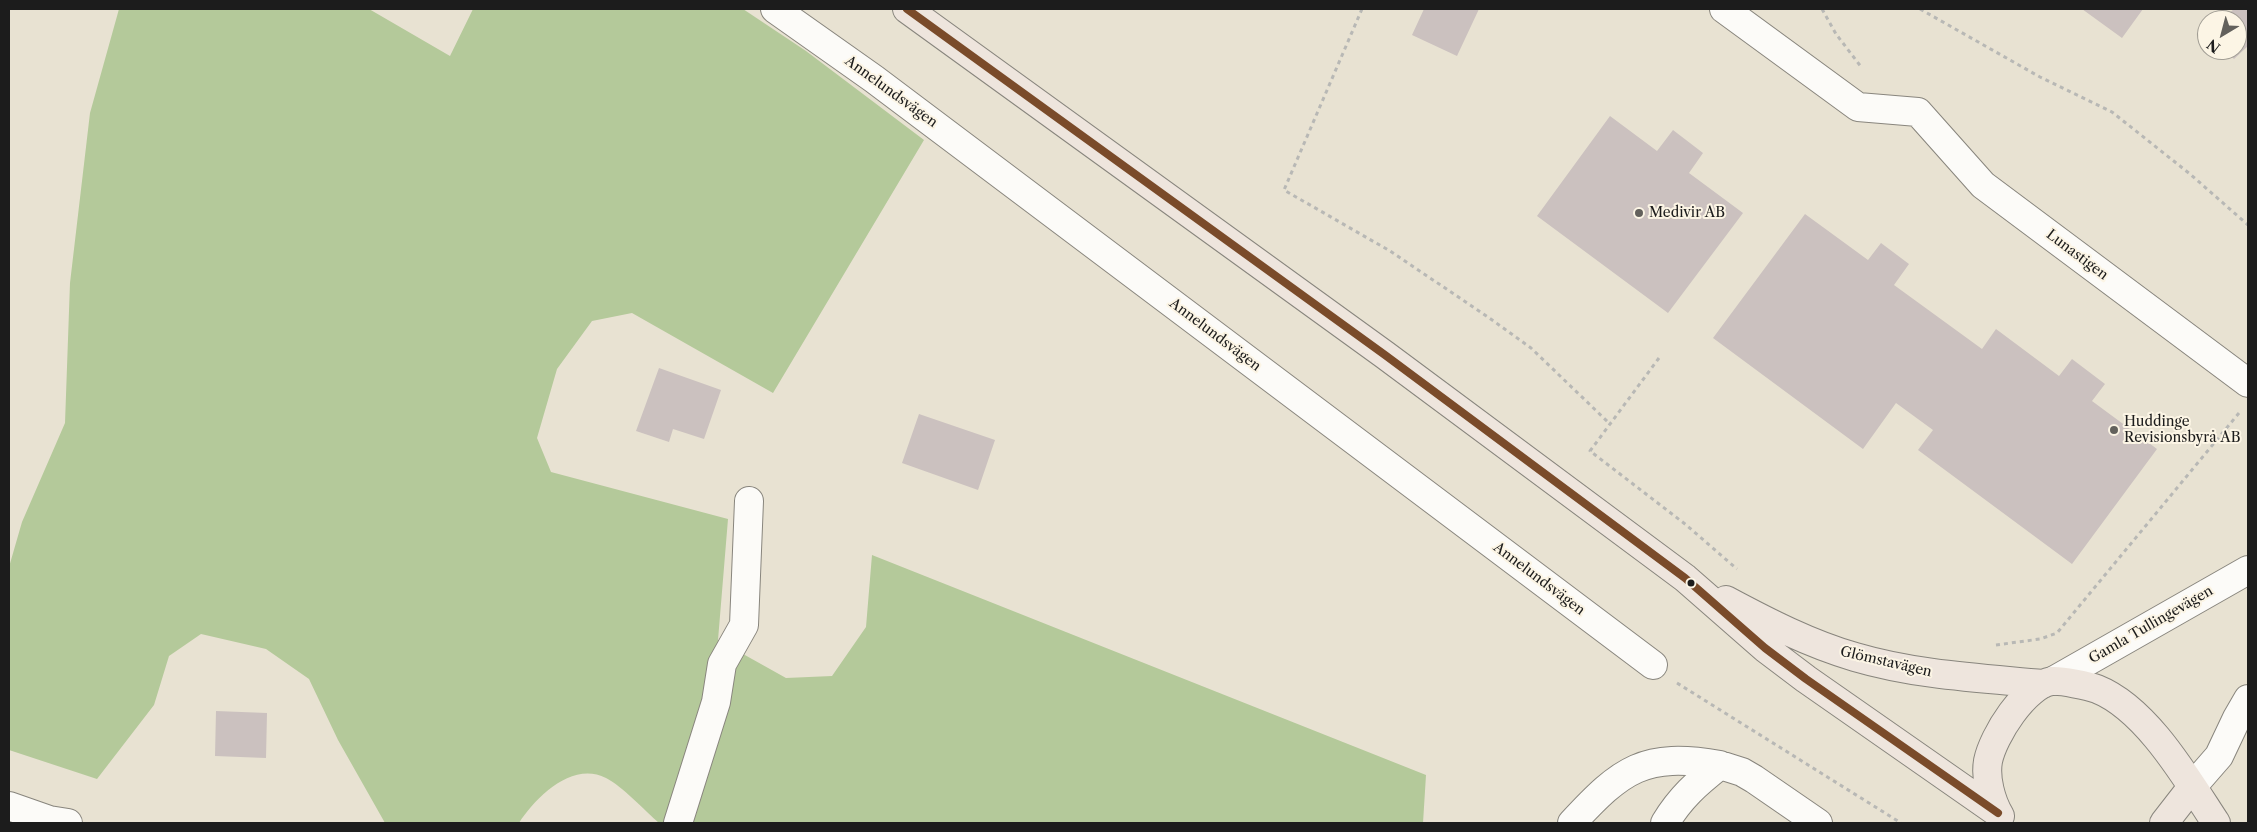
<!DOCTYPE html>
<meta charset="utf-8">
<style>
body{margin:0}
#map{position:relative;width:2257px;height:832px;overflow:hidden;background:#e8e2d2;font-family:"Libre Caslon Text",serif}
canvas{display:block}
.frame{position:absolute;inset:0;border:10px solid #1c1c1c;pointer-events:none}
.north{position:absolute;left:2197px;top:10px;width:50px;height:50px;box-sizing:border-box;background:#fcf5e5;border:1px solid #a29e95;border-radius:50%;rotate:217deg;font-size:14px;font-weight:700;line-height:20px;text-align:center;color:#1c1c1c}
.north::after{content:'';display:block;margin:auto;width:18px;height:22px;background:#63615c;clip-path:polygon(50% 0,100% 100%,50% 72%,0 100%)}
</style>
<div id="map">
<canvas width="2257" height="832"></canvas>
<div class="frame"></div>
<div class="north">N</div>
</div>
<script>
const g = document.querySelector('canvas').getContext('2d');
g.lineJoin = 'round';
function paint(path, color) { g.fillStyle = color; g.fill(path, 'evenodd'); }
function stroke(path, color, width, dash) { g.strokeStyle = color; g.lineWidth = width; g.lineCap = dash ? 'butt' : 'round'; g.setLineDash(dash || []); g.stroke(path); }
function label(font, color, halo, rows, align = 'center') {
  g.font = font + ' "Libre Caslon Text",serif'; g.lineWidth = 4; g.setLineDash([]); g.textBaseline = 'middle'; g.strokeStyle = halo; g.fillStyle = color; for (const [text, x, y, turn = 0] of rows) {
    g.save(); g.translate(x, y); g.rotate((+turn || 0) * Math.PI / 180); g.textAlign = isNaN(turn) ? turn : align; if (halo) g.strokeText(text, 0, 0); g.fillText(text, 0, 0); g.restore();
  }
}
const forest = new Path2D(`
 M 119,9 L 369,9 L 450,56 L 473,9 L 743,9 L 806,51 L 924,140 L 773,393 L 632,313 L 592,321 L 557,369 L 537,438 L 551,472 L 728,519 L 718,640 L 786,678 L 832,676 L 866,627 L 872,555 L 1426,775 L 1423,823 L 659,823 C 645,811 622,786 606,778 C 572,761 536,797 519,823 L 385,823 L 338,740 L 309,679 L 266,649 L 201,634 L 169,656 L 154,705 L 97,779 L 9,750 L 9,567 L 22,522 L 65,423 L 70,283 L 90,113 Z`);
const building = new Path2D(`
 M 1424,9 L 1479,9 L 1457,56 L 1412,35 Z
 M 2082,9 L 2143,9 L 2122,38 Z
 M 2234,9 L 2248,9 L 2248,46 L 2234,59 L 2225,50 L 2237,50 L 2237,20 L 2221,20 Z
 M 1610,116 L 1657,151 L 1673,130 L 1703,153 L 1689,173 L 1743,213 L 1668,313 L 1537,216 Z
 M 1805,214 L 1868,260 L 1881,243 L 1909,264 L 1894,285 L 1982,349 L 1996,329 L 2059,376 L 2072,359 L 2105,384 L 2092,401 L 2157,449 L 2072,564 L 1918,450 L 1933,430 L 1896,403 L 1863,449 L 1713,338 Z
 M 659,368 L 721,390 L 704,439 L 673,429 L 669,442 L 636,431 Z
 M 919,414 L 995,440 L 978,490 L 902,463 Z
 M 216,711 L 267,713 L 266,758 L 215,756 Z`);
const path = new Path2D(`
 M 1362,9 L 1284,190 L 1390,251 L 1488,317 L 1531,348 L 1610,424
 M 1822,9 L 1836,34 L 1862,68
 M 1920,9 L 2040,77 L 2112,112 L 2190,174 L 2248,225
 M 1659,358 L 1590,451 L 1685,524 L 1737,569
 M 1996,645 L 2040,639 L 2057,633 L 2239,413
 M 1677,683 L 1901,823`);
const minor = new Path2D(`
 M 775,9 L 874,79 L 1653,665
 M 1724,9 L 1858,107 L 1918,112 L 1983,185 L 2248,383
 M 2053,681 L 2248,570
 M 2192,787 L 2219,756 L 2237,718 L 2248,699
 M 9,806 L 49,820 L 68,823
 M 678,823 L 716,702 L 722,664 L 744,625 L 749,501
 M 1572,823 C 1622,769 1644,752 1720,765
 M 1665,823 C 1681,797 1696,784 1720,765 L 1742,772 L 1754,779 L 1818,823`);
const major = new Path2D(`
 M 907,9 L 1385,355 L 1685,578 L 1765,648 L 1806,679 L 1998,813
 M 1726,600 C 1767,622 1810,644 1855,657 C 1916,675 1980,678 2043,684
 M 2000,816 C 1991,801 1985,778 1988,761 C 1993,736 2025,685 2052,681 C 2060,680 2089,686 2097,689 C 2147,709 2187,779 2216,823
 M 2164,823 L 2192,787`);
const bus1 = new Path2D(`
 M 907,9 L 1385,355 L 1685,578 L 1765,648 L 1806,679 L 1998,813`);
const markers = [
 [1639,213,5,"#63615c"],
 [2114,430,5,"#63615c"],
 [1691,583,4.5,"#1c1c1c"]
];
const streetNames = [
 ["Annelundsvägen",891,92,36],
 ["Lunastigen",2077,255,37],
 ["Annelundsvägen",1215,335,37],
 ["Annelundsvägen",1539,579,37],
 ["Gamla Tullingevägen",2151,625,-30],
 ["Glömstavägen",1886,662,13]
];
const poiNames = [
 ["Medivir AB",1649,213],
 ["Huddinge",2124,422],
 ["Revisionsbyrå AB",2124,438]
];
paint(forest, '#b4c99a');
paint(building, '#cbc1bf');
stroke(minor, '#88857d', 30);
stroke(major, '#88857d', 30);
stroke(path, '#b8b8b5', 3, [4, 4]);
stroke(minor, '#fcfbf8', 28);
stroke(major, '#eee5dd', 28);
stroke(bus1, '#7a4b2a', 8);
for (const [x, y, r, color] of markers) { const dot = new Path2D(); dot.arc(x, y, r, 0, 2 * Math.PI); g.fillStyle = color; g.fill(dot); stroke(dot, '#fcf5e5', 2); }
label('14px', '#1c1c1c', '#fcf5e5', streetNames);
label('14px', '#1c1c1c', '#fcf5e5', poiNames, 'left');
</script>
